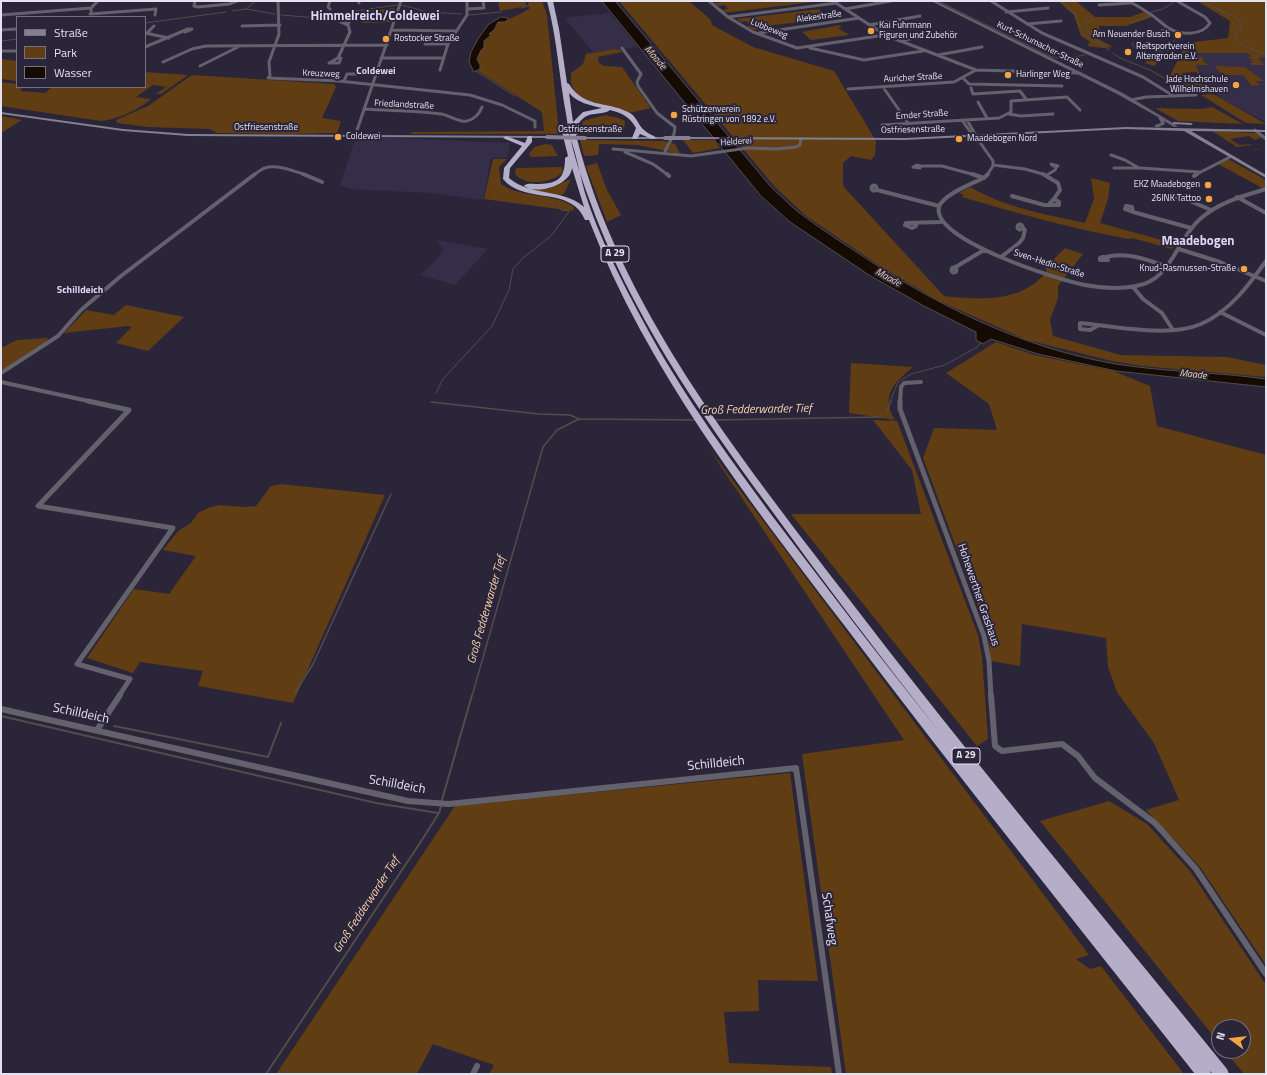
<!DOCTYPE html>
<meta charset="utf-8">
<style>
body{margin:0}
#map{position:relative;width:1267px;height:1075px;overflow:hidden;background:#2b253a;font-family:"Titillium Web",sans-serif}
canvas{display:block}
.frame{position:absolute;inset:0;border:2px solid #e5e2f1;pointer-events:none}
.legend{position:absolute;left:16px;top:16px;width:130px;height:72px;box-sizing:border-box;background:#2b253a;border:1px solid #757183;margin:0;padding:5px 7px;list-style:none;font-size:12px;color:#e5e2f1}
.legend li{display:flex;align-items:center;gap:8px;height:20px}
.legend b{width:20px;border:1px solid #757183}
.north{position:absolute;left:1211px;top:1019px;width:40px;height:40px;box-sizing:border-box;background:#2b253a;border:1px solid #757183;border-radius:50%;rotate:285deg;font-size:11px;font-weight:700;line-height:16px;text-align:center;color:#e5e2f1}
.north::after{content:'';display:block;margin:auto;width:14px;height:18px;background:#f4a443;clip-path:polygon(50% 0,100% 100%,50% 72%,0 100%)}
</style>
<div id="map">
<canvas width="1267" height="1075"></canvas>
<div class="frame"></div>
<ul class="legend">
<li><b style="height:5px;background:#848092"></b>Straße</li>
<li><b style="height:11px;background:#603d13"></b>Park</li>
<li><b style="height:11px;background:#150b03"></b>Wasser</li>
</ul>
<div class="north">N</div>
</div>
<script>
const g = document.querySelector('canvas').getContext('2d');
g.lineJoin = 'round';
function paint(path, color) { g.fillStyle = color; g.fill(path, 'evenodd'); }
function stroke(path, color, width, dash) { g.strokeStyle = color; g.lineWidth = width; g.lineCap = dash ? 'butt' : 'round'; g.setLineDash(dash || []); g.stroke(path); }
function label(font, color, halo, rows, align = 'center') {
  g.font = font + ' "Titillium Web",sans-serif'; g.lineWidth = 4; g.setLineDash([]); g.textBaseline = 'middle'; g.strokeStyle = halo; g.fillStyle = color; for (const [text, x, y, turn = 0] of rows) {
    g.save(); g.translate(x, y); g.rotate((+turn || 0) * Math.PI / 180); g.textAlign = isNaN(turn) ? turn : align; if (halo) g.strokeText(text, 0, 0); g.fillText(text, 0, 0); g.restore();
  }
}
const built = new Path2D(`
 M 609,13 L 638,47 L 593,52 L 565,18 Z
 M 1190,47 L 1266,54 L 1266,122 L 1227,102 L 1212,91 L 1200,78 L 1203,75 L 1185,50 Z
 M 368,137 L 510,143 L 507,158 L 491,158 L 483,200 L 432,193 L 351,189 L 340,185 L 354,142 L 357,140 Z
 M 436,240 L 488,249 L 455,285 L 420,275 L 440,256 L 443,249 Z`);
const green = new Path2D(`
 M 498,1 L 525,1 L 527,6 L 500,11 Z
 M 527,1 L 542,1 L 547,15 L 559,132 L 557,134 L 412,134 L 411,132 L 544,131 L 542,112 L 478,71 L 480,65 L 477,59 L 484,41 L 491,35 L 488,34 L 494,30 L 498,22 C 505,22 525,12 530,8 Z
 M 619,1 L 689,1 L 711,20 L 712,25 L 753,47 L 834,71 L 876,141 L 875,155 L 871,160 L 851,156 L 843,163 L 843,186 L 944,296 C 981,300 1022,303 1047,271 L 1045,268 L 1065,248 L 1083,254 L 1058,286 L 1058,298 L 1050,320 L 1053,336 L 1121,355 L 1227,357 L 1266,365 L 1266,377 L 1142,366 L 1112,361 L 1027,340 L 939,301 L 883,268 L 806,216 L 775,187 Z
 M 733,1 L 821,1 L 731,12 L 724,12 L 722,10 L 728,9 L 725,5 L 718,6 L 714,3 Z
 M 1058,1 L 1076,1 L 1095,17 L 1130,17 L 1144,12 L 1152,17 L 1126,26 L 1099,26 L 1100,40 L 1113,47 L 1102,48 L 1087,46 L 1090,42 L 1081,36 L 1074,15 Z
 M 1197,1 L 1266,1 L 1266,57 L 1258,58 L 1265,65 L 1252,65 L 1250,63 L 1253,63 L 1251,60 L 1253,60 L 1247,57 L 1251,57 L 1248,53 L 1194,53 L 1195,56 L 1202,57 L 1205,63 L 1210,65 L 1197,65 L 1196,66 L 1202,77 L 1194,77 L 1193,76 L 1199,76 L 1196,72 L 1181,73 C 1188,81 1202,80 1210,90 L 1198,94 L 1170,76 L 1186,43 L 1228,38 L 1230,21 Z
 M 395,8 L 392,22 L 363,23 L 352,13 Z
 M 819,9 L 830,19 L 773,25 L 772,27 L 753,30 L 747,26 L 752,25 L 746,21 L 741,22 L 737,19 Z
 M 840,25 L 842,26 L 838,28 L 849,35 L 811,40 L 802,32 Z
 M 615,49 L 621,50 L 622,52 L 598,57 L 599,63 L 604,66 L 622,67 L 651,108 L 629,113 L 584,99 L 575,93 L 571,83 L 571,73 L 583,64 L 586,54 Z
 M 1140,53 L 1153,56 L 1155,54 L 1165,56 L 1154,66 L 1145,63 L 1148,60 L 1138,54 L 1141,54 Z
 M 1,59 L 17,61 L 17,81 L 1,79 Z
 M 1216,66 L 1244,67 L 1264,81 L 1256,81 L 1258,84 L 1263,84 L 1252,86 L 1243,75 L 1223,75 L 1216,68 Z
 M 145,72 L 188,75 L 161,94 L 156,94 L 166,87 L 153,85 L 136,97 L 151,99 C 138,110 119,119 101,121 L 1,106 L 1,82 L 17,84 L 17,87 L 23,87 L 20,91 L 45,93 L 52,87 L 145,87 Z
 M 192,75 L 334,84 L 336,87 L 322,118 L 341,121 L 337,133 L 291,134 L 217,133 L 210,129 L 148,127 L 117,123 L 116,120 L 148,106 Z
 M 1210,94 L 1215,95 L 1266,124 L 1246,123 L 1201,95 Z
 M 1212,107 L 1243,124 L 1178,121 L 1155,108 L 1201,109 Z
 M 605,115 L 619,118 L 625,121 L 624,129 L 619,134 L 582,134 L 583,121 Z
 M 1,116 L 22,120 L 1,133 Z
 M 1212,131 L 1256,133 L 1263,137 L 1255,140 L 1249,136 L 1230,139 L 1239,145 L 1250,144 L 1252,147 L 1259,150 L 1257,150 L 1249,145 L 1237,147 Z
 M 580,140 L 664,141 L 675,144 L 680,154 L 638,145 L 599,144 L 598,155 L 584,156 Z
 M 683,140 L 714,140 L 720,148 L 693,153 Z
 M 546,144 L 552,145 L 558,156 L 531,157 L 529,154 L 534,147 Z
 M 493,159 L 507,159 L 499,167 L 501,184 C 522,199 553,192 574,207 L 573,211 L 484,199 Z
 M 1228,159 L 1266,180 L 1266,190 L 1218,164 Z
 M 597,163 L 607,190 L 621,215 L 607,222 L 586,166 Z
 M 562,167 L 563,172 C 552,183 526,187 515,174 L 516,168 Z
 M 1091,178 L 1110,183 L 1108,199 L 1100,223 L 1176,244 L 1172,249 L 1132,238 L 1129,239 C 1072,229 1017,213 962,197 L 964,195 L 959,193 L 970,187 C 1006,208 1045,214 1085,223 L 1094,199 Z
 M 571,179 L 564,194 L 561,195 L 528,190 L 551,188 Z
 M 126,305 L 184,317 L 148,351 L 116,343 L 132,327 L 128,326 L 64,333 L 86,310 L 114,315 Z
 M 48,338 L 47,341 L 1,371 L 1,348 L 17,340 Z
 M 996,342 L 1034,355 L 1113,371 L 1150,386 L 1157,426 L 1266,455 L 1266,965 L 1200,867 L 1146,810 L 1179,800 L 1154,743 L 1117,692 L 1108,667 L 1106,638 L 1022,624 L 1020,666 L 991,661 L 987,630 L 923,458 L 934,428 L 997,430 L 989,404 L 946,373 Z
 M 851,363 L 913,367 C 894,383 880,395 895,420 L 849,413 Z
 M 873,420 L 897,421 L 978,635 L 982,657 L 988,739 L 977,746 L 791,514 L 921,514 L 912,470 Z
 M 707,446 L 1089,955 L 1076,959 L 1090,969 L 1101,966 L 1184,1074 L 846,1074 L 802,754 L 904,740 Z
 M 281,484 L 385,495 L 293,703 L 198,686 L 203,671 L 140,662 L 133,673 L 87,658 L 134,589 L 169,594 L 196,556 L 163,550 L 178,531 L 191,523 L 198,513 L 208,508 L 220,505 L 244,507 L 256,506 L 271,486 Z
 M 790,773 L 818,981 L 758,980 L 759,1011 L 724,1012 L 729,1063 L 831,1067 L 832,1074 L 489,1074 L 494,1065 L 433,1044 L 417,1074 L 276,1074 L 455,806 Z
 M 1109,801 L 1147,824 L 1190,871 L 1266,985 L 1266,1074 L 1244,1074 L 1225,1051 L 1243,1051 L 1243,1027 L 1219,1027 L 1219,1043 L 1040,821 Z`);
const water = new Path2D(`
 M 602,1 L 615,1 L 771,187 C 782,197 793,209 805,217 C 821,229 838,240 855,251 C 934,304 1021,348 1116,364 C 1165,372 1216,372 1266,379 L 1266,387 L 1116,371 L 1038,354 L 991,339 L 983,344 L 976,340 L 976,332 L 924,306 L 869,275 L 790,222 L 761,196 Z
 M 501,17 L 509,18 L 505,22 L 498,22 L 494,30 L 489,34 L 491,35 L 484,41 L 484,48 L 481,50 L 477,59 L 480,65 L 480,69 L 474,72 L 469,62 L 471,52 L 478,39 L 488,25 Z`);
const streamFar2 = new Path2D(`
 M 938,1 L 1052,57 L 1063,59 L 1085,55
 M 1060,1 L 1063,4
 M 1200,1 L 1203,1
 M 1206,4 L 1234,16 L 1241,23 L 1241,30 L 1236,34 L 1237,42
 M 402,5 L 427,12 L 462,14
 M 1064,5 L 1076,15 L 1076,19
 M 521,8 L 532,5
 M 246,9 L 256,1
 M 232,11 L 246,9 L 275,14
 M 355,11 L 397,5
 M 1151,12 L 1163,9 L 1174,2
 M 281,15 L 318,18 L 351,12
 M 469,15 L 501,12
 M 1077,21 C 1082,38 1096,42 1110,50
 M 145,23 L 226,12
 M 1131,23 L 1150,16
 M 1,41 L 17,39
 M 1098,41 L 1108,45
 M 1098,42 L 1088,31 L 1085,21 L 1099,21
 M 1133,42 L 1132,44 L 1134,47 L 1158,51 L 1172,50 L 1170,45 L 1175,40
 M 1239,43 L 1266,55
 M 1113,53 L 1120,58 L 1150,70 L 1190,93
 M 476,71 L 515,96
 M 436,393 L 443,379 L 492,326 L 509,290 L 513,269 L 523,258 L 551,236 L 568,213 L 569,211 L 561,210 L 559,203
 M 890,402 L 898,382 L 911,374 L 945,365 L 977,347 L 981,343`);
const streamFar1 = new Path2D(`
 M 431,402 L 539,414 L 570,415 L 579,419
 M 887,411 L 891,401
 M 715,420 L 881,417
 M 295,693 L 313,664 L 391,494
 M 472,696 L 543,447 L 557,430 L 579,419 L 697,420`);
const stream = new Path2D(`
 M 1,716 L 376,803 L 438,813
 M 114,726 L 268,757 L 281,723
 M 442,800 L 472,695
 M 266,1074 L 420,843 L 439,813 L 441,806`);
const minorFar3 = new Path2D(`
 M 195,1 L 194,6 L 198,7 L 229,4 L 237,1
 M 278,1 L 279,34 L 269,62 L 270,76 L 268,78 L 339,81 L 470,95 L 502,105 L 535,121 L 535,127
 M 330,1 L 328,7 L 330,9
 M 359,1 L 359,3
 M 709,1 L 728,17 L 753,32 L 797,48 L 885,35
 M 833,1 L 885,35 L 976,70 L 1079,73
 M 991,1 L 1042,33 L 1143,77 L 1172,95
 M 1128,1 C 1136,5 1143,9 1150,14 C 1157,18 1163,25 1170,29 C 1182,35 1202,36 1210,23 L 1205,17 L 1177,1
 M 1099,5 L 1131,3
 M 468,9 L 484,8 L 483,1
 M 845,9 L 891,1
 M 91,12 L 91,8 L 98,1
 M 1006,12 L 1048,8
 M 90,14 L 156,9 L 155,15
 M 1,15 L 91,8
 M 728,17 L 837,3
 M 343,21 L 349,22 L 348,25 L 341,22 Z
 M 1027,24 L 1061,21
 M 869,25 L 920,16
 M 242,26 L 280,25
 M 1,30 L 17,29
 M 392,30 L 456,31
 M 145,33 L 169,38
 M 147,33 L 154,26
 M 759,33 L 859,18
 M 1120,35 L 1139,36 L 1171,29
 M 899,41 L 951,31
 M 425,44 L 448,44
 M 145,47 L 188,29 L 192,29 L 185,32
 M 622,48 L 641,74 L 637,82 L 638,86 L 657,113 L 675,127 L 674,134 L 665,151 L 666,153
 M 810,48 L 864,60 L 923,51
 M 1,51 L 17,51
 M 938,55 L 982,47
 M 338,58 L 341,58 L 339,63 L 329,63 Z
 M 338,58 L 350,32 L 348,25
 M 381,58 L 444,58
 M 163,62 L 192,49 L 206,46 L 387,45
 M 200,66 L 240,46
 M 440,70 L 448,44 L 467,15 L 467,1
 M 963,78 L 969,84 L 1062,86
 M 344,81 L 347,74 L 376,74
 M 883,87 L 908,123
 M 971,88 L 973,94 L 1020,91 L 1026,99
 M 848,89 L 954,82 L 976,70
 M 1131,100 L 1146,97 L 1196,95
 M 978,102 L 987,118
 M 364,109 C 389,111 416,110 441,114 C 450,115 458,123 467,121 C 475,119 479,115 482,107
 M 1009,114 L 1021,116 L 1053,114
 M 962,120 L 971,133 L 976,136
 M 967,120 L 979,141 L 993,161 L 993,166 L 987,175
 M 882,125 L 999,118 L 1011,112 L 1011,101 L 1067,97 L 1080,110
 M 1255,130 L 1266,139
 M 355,136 L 401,1
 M 613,149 L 626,150
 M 1111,155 L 1125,160 L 1139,168
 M 1051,164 L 1058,166 L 1053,166 Z
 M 917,165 L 920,166 L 920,168 L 913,167 Z
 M 993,165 L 1025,169 L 1046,175
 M 920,166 L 942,166 L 975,175
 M 1114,168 L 1140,168 L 1200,172
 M 254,175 C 257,173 261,169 265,168 C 277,164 294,171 306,175
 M 668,175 L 653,164 L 625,152 L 626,150 L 691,156 L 748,148 L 776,149 L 796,147 L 800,145 L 801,139
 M 1047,175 L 1055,170 L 1057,166
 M 1195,175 L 1230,157`);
const minorFar2 = new Path2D(`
 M 303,174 L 322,182
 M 667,174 L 669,176
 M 972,174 L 984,178
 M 988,174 L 984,178 C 973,183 942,195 939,207 C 931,240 1059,280 1085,285 C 1101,288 1120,289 1136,286 C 1172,280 1176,240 1200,219 C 1219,202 1243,196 1266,189
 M 1043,174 L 1058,183 L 1060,190 L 1054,199
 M 1194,176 L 1197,174
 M871.5 188a2.5 2.5 0 1 1 5 0a2.5 2.5 0 1 1-5 0Z
 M 877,190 L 939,206
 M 1171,194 L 1183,198 L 1169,196 Z
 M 1012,196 L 1044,205 L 1051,205
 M 1237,197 L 1266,213
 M 1183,198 L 1211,210
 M 1054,199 L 1059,202 L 1059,205 L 1051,205 L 1050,203 Z
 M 1126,206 L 1132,207 L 1133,212 L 1125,209 Z
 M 1133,212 L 1191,228
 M 916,224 L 916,226 L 912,228 L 905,225 L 906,223 L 941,222
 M1017.5 227a2.5 2.5 0 1 1 5 0a2.5 2.5 0 1 1-5 0Z
 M 1179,249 L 1220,262 L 1266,281
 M 1001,257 L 1019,243 L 1023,238 L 1025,230 L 1023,228
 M 1103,257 L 1107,258 L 1108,260 L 1100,260 L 1100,258 Z
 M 1106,257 C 1127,251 1149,261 1169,267
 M951.5 270a2.5 2.5 0 1 1 5 0a2.5 2.5 0 1 1-5 0Z
 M 954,268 L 984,250
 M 1133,287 L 1143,299 L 1162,313 L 1173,330
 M 1220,312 L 1266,335
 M 1097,326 L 1090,330 L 1080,329 L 1080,323 C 1115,326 1169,338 1201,324 C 1229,312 1249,285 1266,261
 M 1,373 L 58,336 L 81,310 L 121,276 L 255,174
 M 1,382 L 93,402
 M 900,402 L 901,387 L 904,383 L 921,382`);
const minorFar1 = new Path2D(`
 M 88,401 L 129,410 L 38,506 L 173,528 L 77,664 L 130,679 L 119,696
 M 900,401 L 900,409 L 984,636 L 989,661 L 991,696`);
const minor = new Path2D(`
 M 991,695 L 995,746 L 1002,751 L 1062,744 L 1078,756 L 1095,778 L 1155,823 L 1196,869 L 1266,974
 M 1,709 L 408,801 L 449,804 L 796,768 L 839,1074
 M 97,730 L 120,695
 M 473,1074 L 477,1066`);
const tertiary = new Path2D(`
 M 931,1 L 936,1 L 1121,92 L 1178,126 L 1174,127 L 1164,121 L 1165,124 L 1159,127 L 1155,127 L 1155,125 L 1161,123 L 1158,117 L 1117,94 Z`);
const secondary = new Path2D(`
 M 1,112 L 123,129 L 188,134 L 547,136 L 549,137 L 547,138 L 188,136 L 123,131 L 1,114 Z
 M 1173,122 L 1191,123 L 1193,124 L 1191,125 L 1175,124 L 1173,124 Z
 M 1126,127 L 1266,130 L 1266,132 L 1191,131 L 1266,175 L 1266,178 L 1184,131 L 1126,129 L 905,140 L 689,139 L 687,138 L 689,137 L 905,138 Z
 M 583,137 L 665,137 L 667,138 L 665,139 L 585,139 L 583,138 Z`);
const motorway = new Path2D(`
 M 547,1 L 553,1 L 559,29 L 567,83 L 569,84 C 584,108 606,101 628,112 C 637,116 638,125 644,130 C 648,134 653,135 657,138 L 652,139 L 640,134 L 637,139 L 633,139 L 632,138 L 636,128 C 630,117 622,113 610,110 C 600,117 589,109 579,123 L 579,133 L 576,135 C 619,306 739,456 845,594 C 968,755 1099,911 1227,1069 L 1229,1074 L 1213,1074 L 1210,1071 L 1211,1074 L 1195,1074 C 1077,925 958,776 844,625 C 747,498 647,370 589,220 L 585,220 C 583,216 581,212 578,209 C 558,189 522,202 503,179 L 504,168 L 522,146 L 503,138 L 506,136 L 525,143 L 528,136 L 532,136 L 532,142 L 510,168 L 509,178 C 531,197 563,188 584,207 L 572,168 C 570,186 536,195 524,186 C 527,183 531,184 535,184 C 557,184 565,180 565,158 L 568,156 L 561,128 L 566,127 C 575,147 579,171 585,193 C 599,237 621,280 643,321 C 683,396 735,466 786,534 C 837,601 888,668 941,734 C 882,659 825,584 769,507 C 698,411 628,309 588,196 C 578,169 570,142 566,114 C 559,76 557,38 547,1 ZM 569,93 C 578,103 589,105 602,108 L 583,112 L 573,122 Z`);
const secondaryBridge = new Path2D(`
 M 547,137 L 585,138
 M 665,138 L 689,138`);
const markers = [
 [871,31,4,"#f4a443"],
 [1178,35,4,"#f4a443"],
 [386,39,4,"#f4a443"],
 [1128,52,4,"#f4a443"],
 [1008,75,4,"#f4a443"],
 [1236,85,4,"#f4a443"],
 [674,115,4,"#f4a443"],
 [338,137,4,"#f4a443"],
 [959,139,4,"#f4a443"],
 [1208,185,4,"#f4a443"],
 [1209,199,4,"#f4a443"],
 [1244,269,4,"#f4a443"]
];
const farStreetnames = [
 ["Alekestraße",819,17,-8],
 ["Lubbeweg",769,29,22],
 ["Kurt-Schumacher-Straße",1040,45,26],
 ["Kreuzweg",321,74,2],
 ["Auricher Straße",913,78,-3],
 ["Friedlandstraße",404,105,3],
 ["Emder Straße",922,115,-4],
 ["Ostfriesenstraße",266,128],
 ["Ostfriesenstraße",590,130],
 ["Ostfriesenstraße",913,130,-1],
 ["Helderei",736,142,-4],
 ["Sven-Hedin-Straße",1049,264,18]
];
const farPoinames = [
 ["Kai Fuhrmann",879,26],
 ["Figuren und Zubehör",879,36],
 ["Am Neuender Busch",1170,35,"right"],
 ["Rostocker Straße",394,39],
 ["Reitsportverein",1136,47],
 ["Altengroden e.V.",1136,57],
 ["Harlinger Weg",1016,75],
 ["Jade Hochschule",1228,80,"right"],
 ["Wilhelmshaven",1228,90,"right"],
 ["Schützenverein",682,110],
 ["Rüstringen von 1892 e.V.",682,120],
 ["Coldewei",346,137],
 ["Maadebogen Nord",967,139],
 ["EKZ Maadebogen",1200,185,"right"],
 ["26INK Tattoo",1201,199,"right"],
 ["Knud-Rasmussen-Straße",1236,269,"right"]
];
const farWaternames = [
 ["Maade",655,58,50],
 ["Maade",888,278,29],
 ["Maade",1193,375,6]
];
const farNeighbourhoodnames = [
 ["Coldewei",376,72],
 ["Schilldeich",80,291]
];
const shields = [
 [615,254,28],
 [966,756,28]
];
const shieldNames = [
 ["A 29",615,254],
 ["A 29",966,756]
];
const streetNames = [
 ["Hohewerther Grashaus",978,595,71]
];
const waterNames = [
 ["Groß Fedderwarder Tief",756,410,-1],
 ["Groß Fedderwarder Tief",487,610,-74],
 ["Groß Fedderwarder Tief",367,905,-57]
];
const farDistrictnames = [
 ["Himmelreich/Coldewei",375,17],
 ["Maadebogen",1198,242]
];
const nearStreetnames = [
 ["Schilldeich",81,714,12],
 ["Schilldeich",716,764,-6],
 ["Schilldeich",397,785,10],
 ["Schafweg",829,919,82]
];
paint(built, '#352e48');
paint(green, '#603d13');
paint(water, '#150b03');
stroke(water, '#534c4a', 1);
stroke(streamFar2, '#534c4a', 1);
stroke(streamFar1, '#534c4a', 1.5);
stroke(stream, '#534c4a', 2);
stroke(minorFar3, '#63616c', 3);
stroke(minorFar2, '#63616c', 4);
stroke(minorFar1, '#63616c', 5);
stroke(minor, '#63616c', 6);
paint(tertiary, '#63616c');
paint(secondary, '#848092');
paint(motorway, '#b4aec9');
stroke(secondaryBridge, '#848092', 4);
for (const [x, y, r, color] of markers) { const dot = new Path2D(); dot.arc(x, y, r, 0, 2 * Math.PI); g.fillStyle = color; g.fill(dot); stroke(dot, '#2b253a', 1.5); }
label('9px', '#e5e2f1', '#2b253a', farStreetnames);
label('9px', '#e5e2f1', '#2b253a', farPoinames, 'left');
label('italic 10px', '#f3d0ab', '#2b253a', farWaternames);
label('bold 10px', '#dcd6f2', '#2b253a', farNeighbourhoodnames);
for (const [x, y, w] of shields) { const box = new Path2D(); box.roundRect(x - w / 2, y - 8, w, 16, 3); g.fillStyle = '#2b253a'; g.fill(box); stroke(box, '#e5e2f1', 1); }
label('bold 10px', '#e5e2f1', null, shieldNames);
label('11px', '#e5e2f1', '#2b253a', streetNames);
label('italic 12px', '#f3d0ab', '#2b253a', waterNames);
label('bold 13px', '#dcd6f2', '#2b253a', farDistrictnames);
label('13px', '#e5e2f1', '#2b253a', nearStreetnames);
</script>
